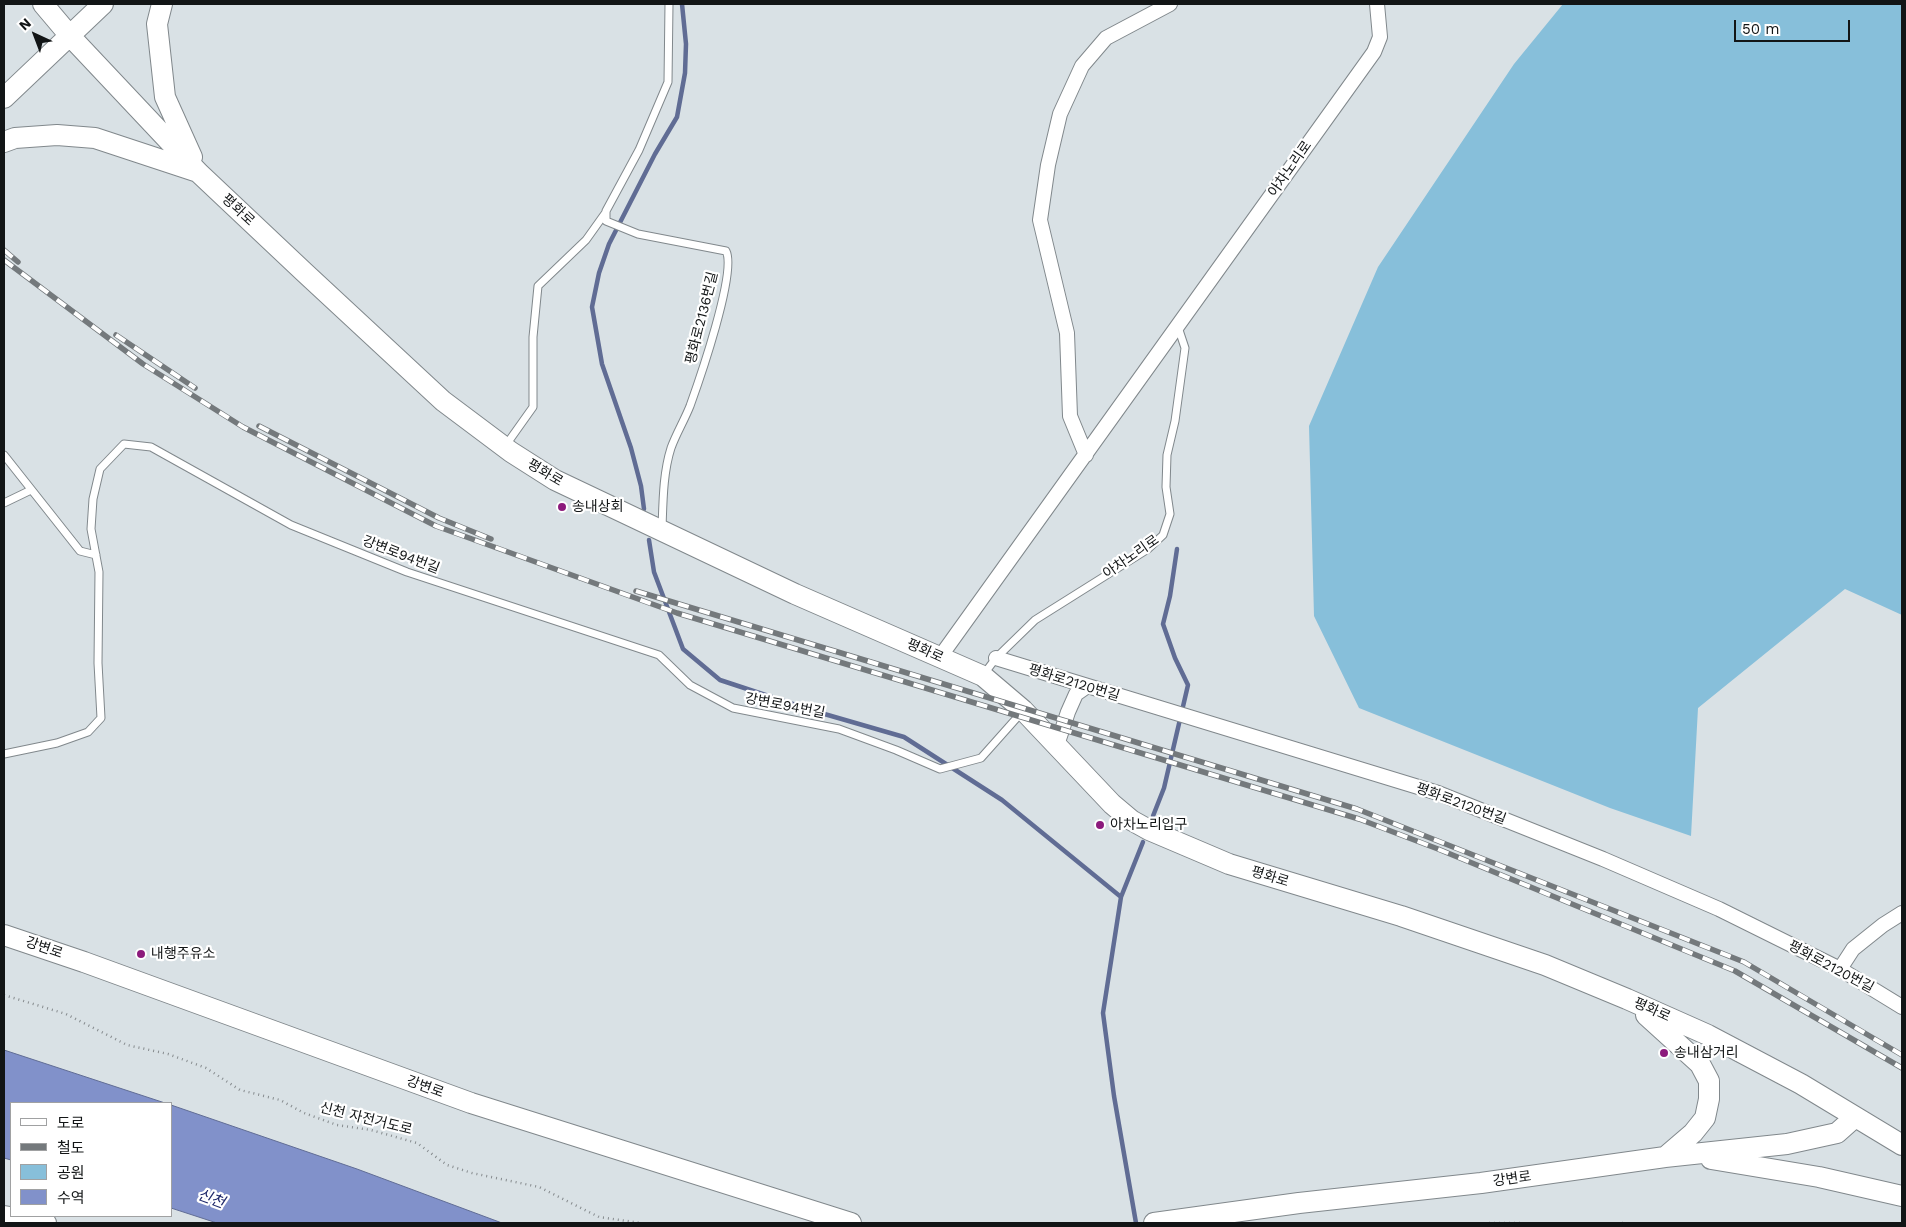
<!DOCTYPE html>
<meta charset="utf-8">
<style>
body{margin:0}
#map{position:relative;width:1906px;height:1227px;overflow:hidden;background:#d9e1e5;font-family:"Work Sans","Noto Sans KR",sans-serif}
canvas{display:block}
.frame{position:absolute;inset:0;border:5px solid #121516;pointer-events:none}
.legend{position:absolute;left:10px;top:1102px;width:162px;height:115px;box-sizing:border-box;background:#fff;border:1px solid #a0a1a2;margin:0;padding:6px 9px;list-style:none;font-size:15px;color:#121516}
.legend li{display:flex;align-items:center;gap:10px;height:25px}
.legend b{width:25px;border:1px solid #a0a1a2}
.north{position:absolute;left:10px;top:10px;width:50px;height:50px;-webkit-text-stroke:4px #fff;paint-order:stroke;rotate:317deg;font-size:14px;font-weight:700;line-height:20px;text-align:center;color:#121516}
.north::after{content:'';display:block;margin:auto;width:18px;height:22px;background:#121516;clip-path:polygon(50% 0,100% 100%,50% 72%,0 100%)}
.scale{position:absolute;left:1734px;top:20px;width:116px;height:22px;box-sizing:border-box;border:2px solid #121516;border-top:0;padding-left:6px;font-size:15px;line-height:18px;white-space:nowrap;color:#121516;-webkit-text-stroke:4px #fff;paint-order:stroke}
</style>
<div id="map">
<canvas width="1906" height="1227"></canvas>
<div class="frame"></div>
<ul class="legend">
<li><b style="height:6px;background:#fff"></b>도로</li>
<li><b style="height:6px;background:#74797c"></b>철도</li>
<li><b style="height:14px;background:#87bfda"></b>공원</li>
<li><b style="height:14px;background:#8191ca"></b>수역</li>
</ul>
<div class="north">N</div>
<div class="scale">50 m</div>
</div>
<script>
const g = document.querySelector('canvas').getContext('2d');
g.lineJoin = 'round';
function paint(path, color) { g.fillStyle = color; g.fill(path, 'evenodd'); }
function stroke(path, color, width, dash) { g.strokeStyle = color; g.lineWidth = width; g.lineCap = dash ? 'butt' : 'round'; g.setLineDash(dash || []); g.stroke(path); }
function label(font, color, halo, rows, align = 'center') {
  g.font = font + ' "Work Sans","Noto Sans KR",sans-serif'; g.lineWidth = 4.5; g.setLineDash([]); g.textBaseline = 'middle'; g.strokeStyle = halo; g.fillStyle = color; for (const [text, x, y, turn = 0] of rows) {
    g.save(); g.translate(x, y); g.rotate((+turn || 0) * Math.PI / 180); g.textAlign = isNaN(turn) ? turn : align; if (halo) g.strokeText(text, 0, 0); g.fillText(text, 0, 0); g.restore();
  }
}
const green = new Path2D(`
 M 1563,4 L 1902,4 L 1902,615 L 1845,589 L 1698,708 L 1691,836 L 1610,808 L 1359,708 L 1314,616 L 1309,426 L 1378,267 L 1514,64 Z`);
const water = new Path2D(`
 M 4,1050 L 165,1103 L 11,1103 L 11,1160 L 4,1158 Z
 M 171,1105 L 357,1169 L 502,1223 L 217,1223 L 171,1208 Z`);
const stream = new Path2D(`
 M 644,509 L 641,486 L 631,448 L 602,364 L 592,307 L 599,273 L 609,244 L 655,154 L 677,117 L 685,73 L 686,44 L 682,4
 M 649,540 L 654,572 L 683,649 L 720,680 L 814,711 L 904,737 L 1002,800 L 1121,897 L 1103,1013 L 1114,1096 L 1136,1223
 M 1153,816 L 1164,788 L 1188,685 L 1175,658 L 1163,624 L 1170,596 L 1177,549
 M 1121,897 L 1143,842`);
const path = new Path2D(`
 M 4,995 L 66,1014 L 127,1045 L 168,1054 L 206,1068 L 240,1090 L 280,1100 L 304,1113 L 337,1125 L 371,1130 L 417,1143 L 447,1165 L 472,1173 L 539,1187 L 599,1217 L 641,1223
 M 1489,1223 L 1522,1223
 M 1622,1223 L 1624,1223`);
const lane = new Path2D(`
 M 506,445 L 533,407 L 533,337 L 538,286 L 586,240 L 606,212
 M 4,455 L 80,551 L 96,555
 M 4,503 L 31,490
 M 662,528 C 663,502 663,473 671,448 C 676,434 684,421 690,406 C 699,381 737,272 726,251 L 638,234 L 606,221 L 606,211 L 639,150 L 668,82 L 669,4
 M 984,674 L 996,658 L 1035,620 L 1148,549 L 1163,535 L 1170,514 L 1166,487 L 1167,455 L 1175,421 L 1185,348 L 1178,327
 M 4,754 L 57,743 L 88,732 L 101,718 L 98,663 L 99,572 L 91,529 L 93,499 L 100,469 L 124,444 L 151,447 L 291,525 L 407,572 L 659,655 L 690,685 L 733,708 L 839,729 L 896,750 L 940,769 L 981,758 L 1022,712`);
const street = new Path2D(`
 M 1086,455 L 1070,416 L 1067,333 L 1040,220 L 1048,165 L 1060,114 L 1082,66 L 1106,38 L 1170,4
 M 940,657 L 1374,52 L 1380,37 L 1377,4
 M 996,658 L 1438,793 L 1603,859 L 1719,909 L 1840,969 L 1902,1007
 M 1057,745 L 1068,712 L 1076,694 L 1086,687
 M 1840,969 L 1853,949 L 1883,925 L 1902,913`);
const secondary = new Path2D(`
 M 43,4 L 70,36 L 199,173 L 304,272 L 443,401 L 511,452 L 555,480 L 795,594 L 983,676 L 1023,710 L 1112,804 L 1131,820 L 1149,830 L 1229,864 L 1401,916 L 1545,965 L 1627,999 L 1708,1035 L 1801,1084 L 1902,1145
 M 162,4 L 157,24 L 165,97 L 192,157
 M 4,98 L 103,4
 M 4,142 L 15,138 L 57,135 L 95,138 L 198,172
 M 4,935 L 84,962 L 471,1103 L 851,1223
 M 1646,1015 L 1700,1064 L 1709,1081 L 1709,1099 L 1705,1118 L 1693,1133 L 1665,1157
 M 1711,1159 L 1819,1177 L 1902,1196
 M 4,1216 L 46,1223
 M 1154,1223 L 1299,1203 L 1481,1183 L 1665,1157 L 1787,1144 L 1837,1133 L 1855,1117`);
const rail = new Path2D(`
 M 4,250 L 18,262
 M 4,260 L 143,364 L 243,427 L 436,526 L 677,613 L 1359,819 L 1438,849 L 1735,971 L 1902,1068
 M 116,335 L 195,388
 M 259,426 L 439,518 L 491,539
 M 636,591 L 1357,809 L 1744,962 L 1902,1055`);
const markers = [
 [562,507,5,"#8c1a7c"],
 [1100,825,5,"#8c1a7c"],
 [141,954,5,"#8c1a7c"],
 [1664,1053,5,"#8c1a7c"]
];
const streetNames = [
 ["아차노리로",1290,169,-55],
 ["평화로",238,210,43],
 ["평화로2136번길",702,318,-76],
 ["평화로",545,473,31],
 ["강변로94번길",401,555,21],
 ["아차노리로",1131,557,-35],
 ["평화로",925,651,24],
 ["평화로2120번길",1074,683,17],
 ["강변로94번길",785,706,11],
 ["평화로2120번길",1461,804,20],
 ["평화로",1270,877,17],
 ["강변로",44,948,19],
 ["평화로2120번길",1831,967,28],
 ["평화로",1652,1010,24],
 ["강변로",425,1087,20],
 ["신천 자전거도로",366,1119,14],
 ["강변로",1512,1179,-8]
];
const poiNames = [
 ["송내상회",572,507],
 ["아차노리입구",1110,825],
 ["내행주유소",151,954],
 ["송내삼거리",1674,1053]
];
const waterNames = [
 ["신천",211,1199,20]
];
paint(green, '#87bfda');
paint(water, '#8191ca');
stroke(water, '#606c94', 1);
stroke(stream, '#606c94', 4.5);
stroke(lane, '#81888c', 9);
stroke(street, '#81888c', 16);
stroke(secondary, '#81888c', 22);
stroke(path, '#868b8e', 2.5, [1, 4]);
stroke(lane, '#fff', 7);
stroke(street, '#fff', 14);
stroke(secondary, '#fff', 20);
stroke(rail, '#74797c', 5.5);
stroke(rail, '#fff', 4, [11]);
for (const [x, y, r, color] of markers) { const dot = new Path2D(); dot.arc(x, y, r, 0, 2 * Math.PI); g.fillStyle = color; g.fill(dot); stroke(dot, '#fff', 2); }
label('14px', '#121516', '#fff', streetNames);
label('14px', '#121516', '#fff', poiNames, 'left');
label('italic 15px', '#1e286a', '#fff', waterNames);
</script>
